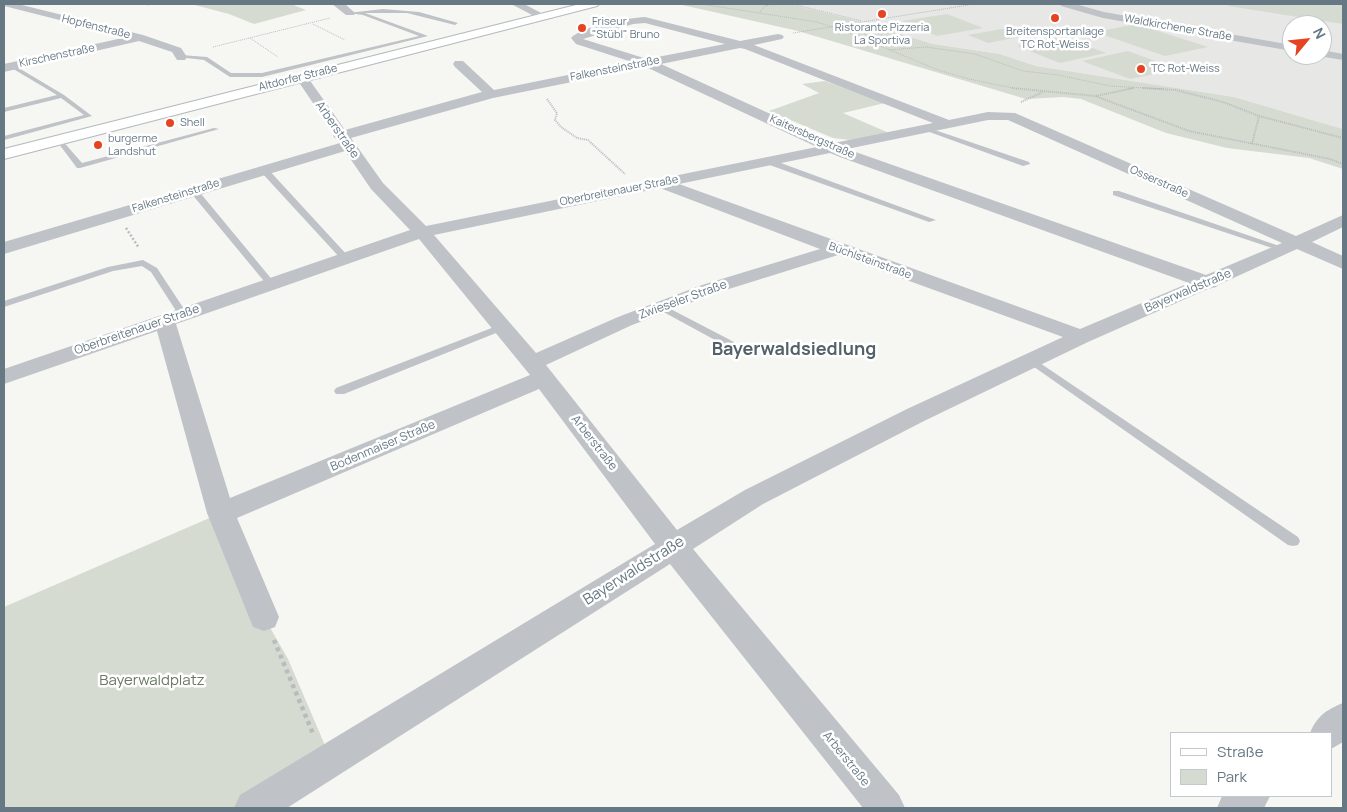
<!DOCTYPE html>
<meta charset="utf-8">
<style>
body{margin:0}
#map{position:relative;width:1347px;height:812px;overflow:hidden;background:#f6f6f2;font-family:Manrope,sans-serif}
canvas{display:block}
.frame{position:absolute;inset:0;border:5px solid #657884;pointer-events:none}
.legend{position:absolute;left:1170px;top:732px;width:162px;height:65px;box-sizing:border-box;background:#fff;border:1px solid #c1c9ce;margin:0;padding:6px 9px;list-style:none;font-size:15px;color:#657884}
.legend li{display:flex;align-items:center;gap:10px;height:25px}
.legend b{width:25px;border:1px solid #c1c9ce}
.north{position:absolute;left:1282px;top:15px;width:50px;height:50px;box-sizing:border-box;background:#fff;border:1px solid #c1c9ce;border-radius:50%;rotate:62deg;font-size:14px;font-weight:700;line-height:20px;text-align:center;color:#657884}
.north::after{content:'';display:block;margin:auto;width:18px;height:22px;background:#e44324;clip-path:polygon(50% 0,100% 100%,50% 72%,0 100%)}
</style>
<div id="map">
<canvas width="1347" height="812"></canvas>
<div class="frame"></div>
<ul class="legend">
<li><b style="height:6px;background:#fff"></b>Straße</li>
<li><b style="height:14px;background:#d6dbd1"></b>Park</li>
</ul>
<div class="north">N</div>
</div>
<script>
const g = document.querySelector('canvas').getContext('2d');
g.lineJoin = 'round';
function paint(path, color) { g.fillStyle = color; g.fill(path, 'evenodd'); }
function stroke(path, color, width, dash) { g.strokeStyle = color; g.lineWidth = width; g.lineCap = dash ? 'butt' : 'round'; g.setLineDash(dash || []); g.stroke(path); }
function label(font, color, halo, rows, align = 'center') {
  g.font = font + ' Manrope,sans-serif'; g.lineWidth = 5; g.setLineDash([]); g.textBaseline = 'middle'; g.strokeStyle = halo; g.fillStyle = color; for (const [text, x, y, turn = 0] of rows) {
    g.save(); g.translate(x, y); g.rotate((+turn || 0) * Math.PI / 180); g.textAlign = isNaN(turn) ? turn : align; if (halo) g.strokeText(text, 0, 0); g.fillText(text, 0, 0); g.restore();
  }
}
const built = new Path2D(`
 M 789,4 L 1343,4 L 1343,129 L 1234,97 L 1036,66 L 1000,54 L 933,44 L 859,21 ZM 1292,25 L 1322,25 L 1322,55 L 1292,55 Z`);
const green = new Path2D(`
 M 191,4 L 291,4 L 306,10 L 254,24 L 229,14 Z
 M 678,4 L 789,4 L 859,21 L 933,44 L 1000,54 L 1036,66 L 1234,97 L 1343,129 L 1343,169 L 1309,158 L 1227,148 L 1166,133 L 1081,99 L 1063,97 L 1026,99 L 798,31 Z
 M 1230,4 L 1343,4 L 1343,24 L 1228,6 Z
 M 947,14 L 983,28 L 937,36 L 902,21 Z
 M 1136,24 L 1208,47 L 1165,56 L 1095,32 Z
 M 1013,27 L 1034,34 L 988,43 L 968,35 Z
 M 1062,37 L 1106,53 L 1060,63 L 1017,46 Z
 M 1128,51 L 1177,69 L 1130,79 L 1082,61 Z
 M 825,81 L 885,103 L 843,113 L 889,133 L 850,140 L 833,138 L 769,111 L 819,93 L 802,84 Z
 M 221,513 L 264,617 L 288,659 L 324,743 L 325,763 L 253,808 L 4,808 L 4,607 Z`);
const pathFar3 = new Path2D(`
 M 701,4 L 817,22 L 847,32 L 938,70 L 969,79 L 1018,89
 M 792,4 L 862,21
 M 147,5 L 152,4
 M 760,12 L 765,6 L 773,4
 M 313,24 L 345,40
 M 793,33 L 969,5
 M 250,38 L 278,57
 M 213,47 L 330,18
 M 889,50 L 926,47 L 975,54 L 1023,71 L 1058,75 L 1110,86 L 1164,89
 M 1128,89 L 1134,88`);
const pathFar2 = new Path2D(`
 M 1012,88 L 1095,96 L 1189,131 L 1330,159 L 1343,164
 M 1143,88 L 1176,90 L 1223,102 L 1259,116 L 1343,138
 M 1096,96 L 1134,88
 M 547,99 L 557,113 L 555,120 L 561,127 L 577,138 L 588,140 L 625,174
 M 1021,102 L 1043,92
 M 1252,144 L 1259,116`);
const pathFar1 = new Path2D(`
 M 126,228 L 139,248`);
const path = new Path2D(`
 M 274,640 L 314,736`);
const service = new Path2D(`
 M 383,9 L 419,12 L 458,23 L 455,25 L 407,13 L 365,13 L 428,36 L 262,77 L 230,77 L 204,60 L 178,57 L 181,55 L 207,57 L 231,73 L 262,73 L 419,36 L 363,15 L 348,13 Z
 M 12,64 L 64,95 L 92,116 L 4,140 L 4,136 L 84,115 L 61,98 L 4,112 L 4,108 L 57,95 L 10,67 Z
 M 926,127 L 1029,162 L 1030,164 L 1023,166 L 924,130 L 923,129 Z
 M 214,128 L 219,129 L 80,168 L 77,168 L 56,140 L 61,139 L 82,163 Z
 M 764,159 L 770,159 L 936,220 L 929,222 L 764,163 Z
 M 261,168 L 267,168 L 348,256 L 348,260 L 342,260 L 261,172 Z
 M 191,189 L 197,189 L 274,282 L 274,286 L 268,286 L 191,193 Z
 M 1113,191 L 1119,191 L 1288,249 L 1287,251 L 1281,251 L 1113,195 Z
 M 143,260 L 157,268 L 188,315 L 186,317 L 180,317 L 151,272 L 142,266 L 113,271 L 4,307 L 4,301 L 108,267 Z
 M 661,304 L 734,342 L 735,344 L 734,346 L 726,346 L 658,309 L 656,307 Z
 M 502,324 L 507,327 L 506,329 L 344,394 L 336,394 L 334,391 L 336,388 Z
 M 1031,357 L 1298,537 L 1300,541 L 1298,545 L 1293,546 L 1288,545 L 1027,362 L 1026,360 Z`);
const minor = new Path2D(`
 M 4,4 L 18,4 L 143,35 L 181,48 L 187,57 L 185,60 L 177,60 L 172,52 L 139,41 L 4,72 L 4,64 L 127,37 L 4,6 Z
 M 332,4 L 345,4 L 355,13 L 354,15 L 346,15 Z
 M 511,4 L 524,4 L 547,16 L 542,19 L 538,18 Z
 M 1060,4 L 1075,4 L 1104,12 L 1292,45 L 1292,51 L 1103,18 L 1061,6 Z
 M 645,17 L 740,41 L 778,34 L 782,35 L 784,37 L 782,39 L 754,45 L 949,120 L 988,112 L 1015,113 L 1296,236 L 1343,215 L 1343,227 L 1312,242 L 1343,256 L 1343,269 L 1297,249 L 1218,285 L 1216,287 L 1208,289 L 1088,342 L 924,421 L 763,504 L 693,549 L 899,795 L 905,808 L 863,808 L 670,564 L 287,808 L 234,808 L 240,795 L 655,544 L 539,389 L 237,518 L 279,617 L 275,627 L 264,631 L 253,627 L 207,513 L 157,331 L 4,384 L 4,369 L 410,230 L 371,189 L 345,151 L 4,254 L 4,242 L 340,143 L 333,136 L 334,134 L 296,78 L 298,75 L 306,75 L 345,130 L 482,92 L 455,67 L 453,64 L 455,61 L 463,61 L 494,90 L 632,62 L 576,44 L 571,38 C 582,26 628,18 645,17 ZM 645,23 L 725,44 L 647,59 L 583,39 L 633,24 ZM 740,48 L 745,49 L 933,123 L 834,143 L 661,64 ZM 646,67 L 817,147 L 426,226 L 383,183 L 351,138 L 493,98 ZM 988,120 L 1008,120 L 1282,243 L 1206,275 L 847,149 ZM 830,153 L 840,157 L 1189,283 L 1080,329 L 679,184 ZM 660,188 L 820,249 L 702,285 L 618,317 L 536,353 L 434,235 ZM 419,239 L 530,375 L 230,498 L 176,324 ZM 838,255 L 1063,337 L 907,409 L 745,490 L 677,530 L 546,365 L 632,325 L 716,293 Z
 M 1322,50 L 1343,54 L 1343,60 L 1318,56 L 1317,55 L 1322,55 Z
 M 1343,703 L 1343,742 L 1331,749 L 1331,733 L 1310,733 C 1317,716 1326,710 1343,703 Z
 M 1222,796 L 1270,796 L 1264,808 L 1217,808 Z`);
const secondary = new Path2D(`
 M 580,4 L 599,4 L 597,6 L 4,159 L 4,149 Z`);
const markers = [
 [882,14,5,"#e44324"],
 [1055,18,5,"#e44324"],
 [582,28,5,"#e44324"],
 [1141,69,5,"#e44324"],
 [170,123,5,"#e44324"],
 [98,145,5,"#e44324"]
];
const farPoinames = [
 ["Friseur",592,22],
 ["\"Stübl\" Bruno",592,35],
 ["Ristorante Pizzeria",882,28,"center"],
 ["La Sportiva",882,41,"center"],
 ["Breitensportanlage",1055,32,"center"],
 ["TC Rot-Weiss",1055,45,"center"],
 ["TC Rot-Weiss",1151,69],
 ["Shell",180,123],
 ["burgerme",108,139],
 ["Landshut",108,152]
];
const farStreetnames = [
 ["Hopfenstraße",96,27,14],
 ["Waldkirchener Straße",1178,28,10],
 ["Kirschenstraße",57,56,-12],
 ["Falkensteinstraße",615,69,-11],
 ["Altdorfer Straße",298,78,-14],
 ["Kaitersbergstraße",812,137,24],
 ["Osserstraße",1159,182,24],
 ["Oberbreitenauer Straße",619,191,-11],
 ["Falkensteinstraße",176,196,-17],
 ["Büchlsteinstraße",870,261,20]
];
const streetNames = [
 ["Arberstraße",337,130,55],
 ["Bayerwaldstraße",1188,291,-23],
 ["Zwieseler Straße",683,300,-20],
 ["Oberbreitenauer Straße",137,330,-19],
 ["Arberstraße",594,443,52],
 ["Bodenmaiser Straße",383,446,-23],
 ["Arberstraße",846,759,51]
];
const nearStreetnames = [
 ["Bayerwaldstraße",634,571,-32]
];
const nearParknames = [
 ["Bayerwaldplatz",152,681]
];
const districtNames = [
 ["Bayerwaldsiedlung",794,350]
];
paint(built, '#e7e7e6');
paint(green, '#d6dbd1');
stroke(secondary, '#b3b9bd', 2);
stroke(pathFar3, '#b9bcbe', 1, [1, 1]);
stroke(pathFar2, '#b9bcbe', 2, [1, 1]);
stroke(pathFar1, '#b9bcbe', 2.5, [2, 2]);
stroke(path, '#b9bcbe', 4.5, [4, 4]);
paint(service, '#bfc3c7');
paint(minor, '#bfc3c7');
paint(secondary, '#fff');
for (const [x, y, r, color] of markers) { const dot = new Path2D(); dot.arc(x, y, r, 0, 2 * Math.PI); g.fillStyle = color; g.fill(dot); stroke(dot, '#fff', 2); }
label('11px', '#657884', '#fff', farPoinames, 'left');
label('11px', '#657884', '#fff', farStreetnames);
label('12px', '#657884', '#fff', streetNames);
label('15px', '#657884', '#fff', nearStreetnames);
label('15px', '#6a7b63', '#fff', nearParknames);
label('bold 18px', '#536169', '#fff', districtNames);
</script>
